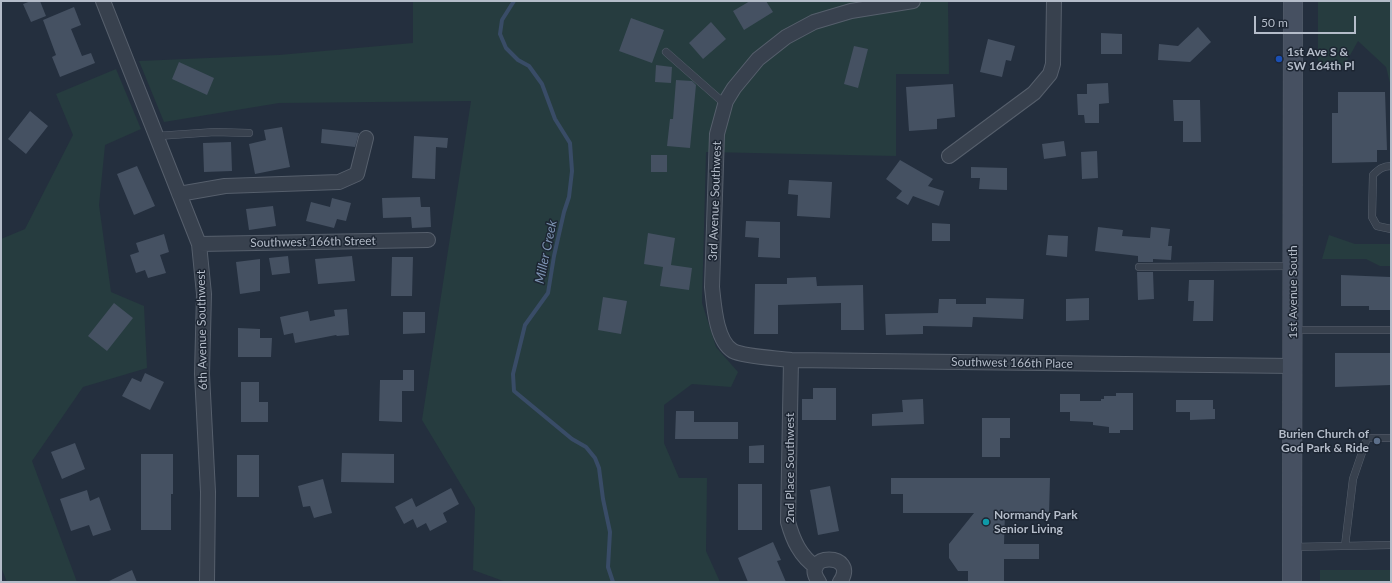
<!DOCTYPE html>
<style>
body{margin:0}
#map{position:relative;width:1392px;height:583px;overflow:hidden;background:#242f3e;font-family:Lato,sans-serif}
canvas{display:block}
.frame{position:absolute;inset:0;border:2px solid #b4bcc9;pointer-events:none}
.scale{position:absolute;left:1254px;top:16px;width:102px;height:18px;box-sizing:border-box;border:2px solid #b4bcc9;border-top:0;padding-left:5px;font-size:12px;line-height:14px;white-space:nowrap;color:#b4bcc9;-webkit-text-stroke:3px #1d2633;paint-order:stroke}
</style>
<div id="map">
<canvas width="1392" height="583"></canvas>
<div class="frame"></div>
<div class="scale">50 m</div>
</div>
<script>
const g = document.querySelector('canvas').getContext('2d');
g.lineJoin = 'round';
function paint(path, color) { g.fillStyle = color; g.fill(path, 'evenodd'); }
function stroke(path, color, width, dash) { g.strokeStyle = color; g.lineWidth = width; g.lineCap = dash ? 'butt' : 'round'; g.setLineDash(dash || []); g.stroke(path); }
function label(font, color, halo, rows, align = 'center') {
  g.font = font + ' Lato,sans-serif'; g.lineWidth = 3; g.setLineDash([]); g.textBaseline = 'middle'; g.strokeStyle = halo; g.fillStyle = color; for (const [text, x, y, turn = 0] of rows) {
    g.save(); g.translate(x, y); g.rotate((+turn || 0) * Math.PI / 180); g.textAlign = isNaN(turn) ? turn : align; if (halo) g.strokeText(text, 0, 0); g.fillText(text, 0, 0); g.restore();
  }
}
const green = new Path2D(`
 M 413,1 L 948,1 L 949,74 L 896,74 L 896,156 L 706,152 L 702,303 L 716,347 L 738,372 L 731,387 L 692,384 L 664,405 L 664,443 L 679,478 L 707,478 L 706,551 L 720,582 L 506,582 L 473,570 L 475,508 L 422,420 L 471,101 L 279,103 L 164,122 L 139,61 L 279,55 L 413,43 Z
 M 1318,1 L 1391,1 L 1391,87 L 1386,67 L 1358,41 L 1344,66 L 1318,68 Z
 M 116,69 L 141,129 L 105,145 L 99,205 L 111,292 L 144,306 L 147,368 L 83,387 L 32,461 L 77,582 L 7,582 L 1,567 L 1,239 L 25,229 L 73,135 L 56,94 Z
 M 1329,235 L 1355,244 L 1391,244 L 1391,266 L 1380,266 L 1366,259 L 1322,259 Z
 M 1320,570 L 1391,570 L 1391,582 L 1320,582 Z`);
const stream = new Path2D(`
 M 514,1 L 502,20 L 500,34 L 506,48 L 518,60 L 529,66 L 542,84 L 555,119 L 570,143 L 572,171 L 569,197 L 564,212 L 554,256 L 548,293 L 525,325 L 513,374 L 514,391 L 572,439 L 586,447 L 595,458 L 599,468 L 603,499 L 610,532 L 608,567 L 613,582`);
const building = new Path2D(`
 M 31,1 L 40,1 L 46,16 L 31,22 L 23,4 Z
 M 750,1 L 766,1 L 773,12 L 744,30 L 733,11 Z
 M 74,7 L 81,25 L 71,29 L 82,56 L 91,53 L 95,63 L 60,77 L 52,57 L 56,55 L 43,20 Z
 M 631,18 L 664,30 L 652,63 L 619,51 Z
 M 711,22 L 726,39 L 703,59 L 689,43 Z
 M 1198,27 L 1211,42 L 1190,62 L 1158,60 L 1159,44 L 1178,46 Z
 M 1101,33 L 1122,34 L 1122,54 L 1101,54 Z
 M 988,39 L 1015,46 L 1011,61 L 1006,60 L 1002,77 L 980,72 Z
 M 854,46 L 868,49 L 858,88 L 844,84 Z
 M 179,62 L 214,78 L 207,95 L 172,79 Z
 M 656,65 L 672,67 L 671,83 L 655,82 Z
 M 676,80 L 692,81 L 696,85 L 690,148 L 667,146 L 670,119 L 673,119 Z
 M 1108,83 L 1109,103 L 1099,104 L 1099,123 L 1085,123 L 1084,115 L 1078,115 L 1077,94 L 1087,94 L 1087,84 Z
 M 953,84 L 955,117 L 937,119 L 937,129 L 909,131 L 906,87 Z
 M 1338,92 L 1385,92 L 1387,150 L 1377,150 L 1377,162 L 1332,163 L 1332,113 L 1338,113 Z
 M 1173,100 L 1200,100 L 1201,142 L 1183,142 L 1183,121 L 1174,121 Z
 M 30,111 L 48,126 L 26,154 L 8,139 Z
 M 282,127 L 290,167 L 255,174 L 249,144 L 266,140 L 264,130 Z
 M 322,129 L 359,133 L 355,147 L 321,143 Z
 M 414,136 L 448,138 L 447,148 L 436,147 L 435,179 L 412,178 Z
 M 1064,141 L 1066,156 L 1044,159 L 1042,144 Z
 M 231,142 L 232,171 L 204,172 L 203,143 Z
 M 1097,151 L 1098,178 L 1082,179 L 1081,152 Z
 M 651,155 L 667,155 L 667,172 L 651,172 Z
 M 900,160 L 933,179 L 928,186 L 944,191 L 939,206 L 913,196 L 908,205 L 896,198 L 902,191 L 886,179 Z
 M 137,166 L 155,206 L 134,215 L 117,174 Z
 M 971,167 L 1007,168 L 1007,190 L 979,189 L 980,178 L 971,178 Z
 M 789,180 L 832,182 L 830,218 L 797,216 L 798,195 L 788,194 Z
 M 420,197 L 421,207 L 430,207 L 431,227 L 412,228 L 411,217 L 383,218 L 382,198 Z
 M 332,198 L 351,203 L 346,221 L 337,219 L 334,228 L 306,221 L 311,202 L 330,207 Z
 M 273,206 L 276,226 L 249,230 L 246,209 Z
 M 746,221 L 780,222 L 780,258 L 758,257 L 759,238 L 745,237 Z
 M 932,223 L 950,224 L 950,241 L 932,241 Z
 M 1098,227 L 1123,230 L 1122,236 L 1150,238 L 1151,227 L 1170,229 L 1168,246 L 1172,246 L 1171,260 L 1153,259 L 1153,262 L 1138,262 L 1138,256 L 1095,251 Z
 M 648,233 L 675,238 L 671,265 L 692,268 L 689,290 L 660,286 L 663,267 L 644,264 Z
 M 164,234 L 169,252 L 160,255 L 166,273 L 148,278 L 145,270 L 136,273 L 130,255 L 139,252 L 136,243 Z
 M 1048,235 L 1068,236 L 1067,257 L 1046,255 Z
 M 288,256 L 290,273 L 272,275 L 269,258 Z
 M 352,256 L 355,281 L 318,284 L 315,259 Z
 M 392,257 L 413,257 L 412,296 L 391,296 Z
 M 260,259 L 260,291 L 240,294 L 236,262 Z
 M 1137,272 L 1153,272 L 1154,299 L 1138,300 Z
 M 1341,275 L 1390,277 L 1390,310 L 1369,310 L 1369,306 L 1341,306 Z
 M 816,277 L 817,286 L 863,285 L 864,330 L 841,330 L 841,303 L 778,305 L 778,334 L 754,334 L 755,284 L 787,284 L 787,278 Z
 M 1189,280 L 1214,280 L 1213,321 L 1193,321 L 1194,301 L 1188,301 Z
 M 603,297 L 627,301 L 621,334 L 598,330 Z
 M 986,298 L 1024,299 L 1023,319 L 973,317 L 972,327 L 923,326 L 923,334 L 886,335 L 885,314 L 938,313 L 939,299 L 956,299 L 956,304 L 986,304 Z
 M 1089,298 L 1089,320 L 1066,321 L 1066,299 Z
 M 114,303 L 133,318 L 107,351 L 88,336 Z
 M 347,309 L 349,335 L 337,336 L 336,335 L 295,343 L 293,333 L 284,335 L 280,317 L 308,311 L 310,321 L 335,316 L 334,310 Z
 M 403,312 L 425,312 L 425,333 L 403,334 Z
 M 238,328 L 260,329 L 260,338 L 272,338 L 271,357 L 238,357 Z
 M 1335,353 L 1391,353 L 1391,385 L 1335,387 Z
 M 403,370 L 414,370 L 414,391 L 402,391 L 402,422 L 379,421 L 380,380 L 403,380 Z
 M 145,373 L 164,382 L 150,410 L 122,396 L 132,378 L 141,382 Z
 M 241,382 L 259,382 L 259,402 L 268,402 L 268,422 L 241,422 Z
 M 813,388 L 836,388 L 836,420 L 802,420 L 802,399 L 813,399 Z
 M 1116,393 L 1133,393 L 1133,430 L 1120,430 L 1120,433 L 1109,433 L 1109,427 L 1093,425 L 1093,422 L 1070,421 L 1070,412 L 1060,412 L 1060,394 L 1080,394 L 1080,401 L 1101,401 L 1101,399 L 1104,399 L 1104,396 L 1116,396 Z
 M 923,399 L 924,424 L 872,426 L 872,414 L 903,412 L 902,400 Z
 M 1176,400 L 1213,400 L 1213,409 L 1215,409 L 1215,419 L 1190,420 L 1190,412 L 1176,412 Z
 M 676,411 L 694,411 L 694,422 L 738,422 L 738,439 L 675,439 Z
 M 982,418 L 1010,418 L 1010,438 L 1000,438 L 1000,457 L 982,457 Z
 M 75,443 L 85,469 L 62,479 L 51,452 Z
 M 764,445 L 764,463 L 749,463 L 749,446 Z
 M 342,453 L 394,454 L 394,483 L 341,482 Z
 M 141,454 L 173,454 L 173,494 L 171,494 L 171,530 L 141,530 Z
 M 237,455 L 259,455 L 259,497 L 237,497 Z
 M 891,478 L 1050,478 L 1049,514 L 1005,513 L 1004,544 L 1039,544 L 1039,559 L 1004,559 L 1004,582 L 968,582 L 968,571 L 958,571 L 949,558 L 949,544 L 974,513 L 903,513 L 903,494 L 891,494 Z
 M 323,479 L 332,513 L 314,518 L 310,506 L 303,507 L 298,486 Z
 M 738,484 L 762,484 L 762,530 L 738,530 Z
 M 830,486 L 839,531 L 818,535 L 810,490 Z
 M 451,488 L 459,504 L 443,513 L 447,522 L 430,531 L 426,523 L 417,528 L 413,519 L 404,524 L 395,507 L 412,498 L 416,507 Z
 M 87,490 L 90,501 L 99,497 L 111,530 L 93,536 L 89,525 L 71,531 L 60,499 Z
 M 773,542 L 781,560 L 777,561 L 786,582 L 748,582 L 738,558 Z
 M 132,570 L 137,582 L 107,582 Z`);
const service = new Path2D(`
 M 666,52 L 725,104
 M 157,136 L 215,132 L 249,133
 M 1391,166 C 1383,166 1379,169 1373,175 L 1372,217 L 1377,226 L 1391,229
 M 1139,267 L 1291,266
 M 1293,330 L 1391,330
 M 1345,546 L 1353,479 L 1367,438 L 1391,438
 M 1292,547 L 1391,545`);
const minor = new Path2D(`
 M 103,1 L 199,244 L 204,294 L 202,374 L 208,492 L 207,582
 M 913,1 L 851,11 L 814,22 L 786,37 L 758,59 L 734,88 L 726,101 L 717,134 L 712,287 C 714,305 716,341 733,351 C 745,357 777,358 791,360 L 1293,366
 M 949,156 L 1034,93 L 1050,74 L 1053,64 L 1054,1
 M 179,194 L 225,186 L 339,182 L 357,174 L 366,138
 M 199,244 L 428,240
 M 791,360 L 788,522 C 793,540 800,556 816,567
 M 819,582 C 798,552 860,552 840,582`);
const secondary = new Path2D(`
 M 1292,582 L 1293,1`);
const markers = [
 [1279,59,4,"#1a4fb4"],
 [1377,441,4,"#5c6f8a"],
 [986,522,4,"#0f9aa8"]
];
const poiNames = [
 ["1st Ave S &",1287,52],
 ["SW 164th Pl",1287,66],
 ["Burien Church of",1369,434,"right"],
 ["God Park & Ride",1369,448,"right"],
 ["Normandy Park",994,515],
 ["Senior Living",994,529]
];
const streetNames = [
 ["3rd Avenue Southwest",715,201,-88],
 ["Southwest 166th Street",313,242,-1],
 ["1st Avenue South",1293,292,-90],
 ["6th Avenue Southwest",202,330,-91],
 ["Southwest 166th Place",1012,363,1],
 ["2nd Place Southwest",790,468,-90]
];
const waterNames = [
 ["Miller Creek",546,252,-78]
];
paint(green, '#263c3f');
stroke(stream, '#394c67', 4);
paint(building, '#455162');
stroke(service, '#565f6c', 8);
stroke(minor, '#565f6c', 16);
stroke(secondary, '#565f6c', 20);
stroke(service, '#38414e', 7);
stroke(minor, '#38414e', 14);
stroke(secondary, '#465061', 19);
for (const [x, y, r, color] of markers) { const dot = new Path2D(); dot.arc(x, y, r, 0, 2 * Math.PI); g.fillStyle = color; g.fill(dot); stroke(dot, '#1d2633', 1.5); }
label('bold 12px', '#b4bcc9', '#1d2633', poiNames, 'left');
label('12px', '#b4bcc9', '#1d2633', streetNames);
label('italic 13px', '#7c92b1', '#1d2633', waterNames);
</script>
